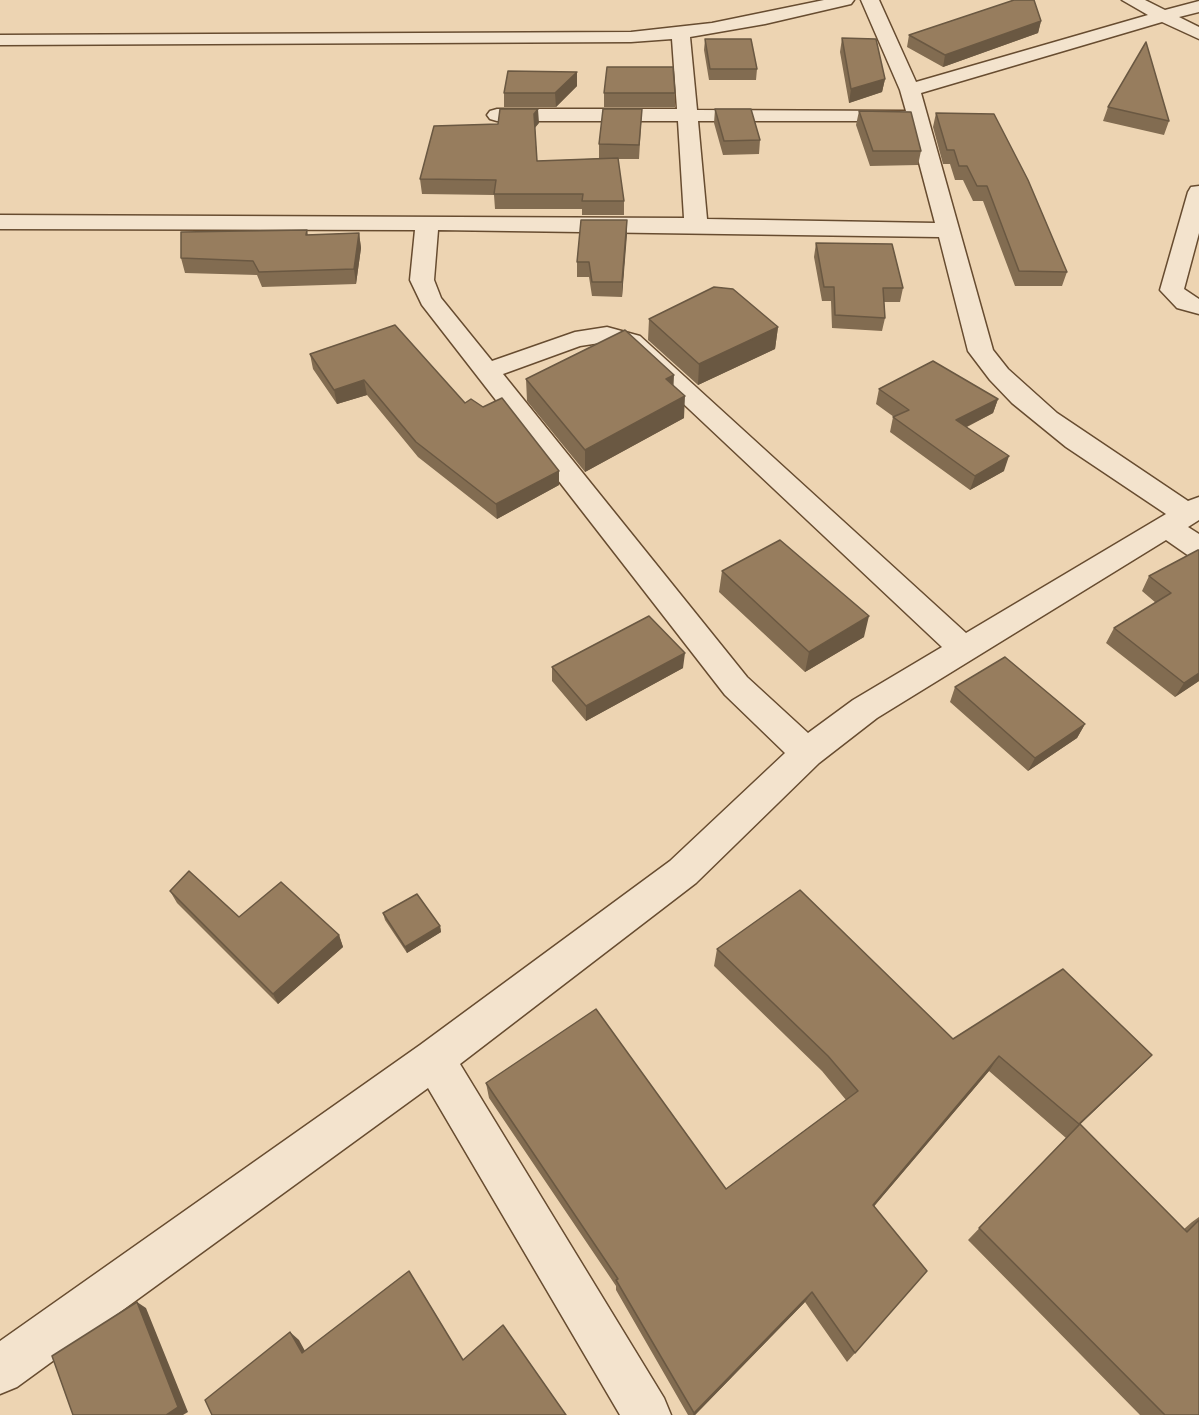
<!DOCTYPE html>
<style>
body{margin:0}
canvas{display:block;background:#edd4b2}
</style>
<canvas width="1199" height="1415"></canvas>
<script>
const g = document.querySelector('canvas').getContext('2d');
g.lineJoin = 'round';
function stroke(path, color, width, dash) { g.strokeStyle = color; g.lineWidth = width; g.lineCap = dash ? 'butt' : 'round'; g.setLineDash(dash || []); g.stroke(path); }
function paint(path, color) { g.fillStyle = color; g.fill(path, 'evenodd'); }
const minor = new Path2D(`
 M 824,0 L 854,0 L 851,4 L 765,24 L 690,37 L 697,110 L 906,111 L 900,90 L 861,0 L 879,0 L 916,82 L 1148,15 L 1122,0 L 1145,0 L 1165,10 L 1199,1 L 1199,12 L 1179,17 L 1199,27 L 1199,39 L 1162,22 L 921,93 L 993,350 L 1008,369 L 1057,413 L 1188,501 L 1199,497 L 1199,520 L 1188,527 L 1199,534 L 1199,559 L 1189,556 L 1166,540 L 877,718 L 819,763 L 696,883 L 460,1064 L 664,1398 L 671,1415 L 620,1415 L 428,1088 L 17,1387 L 0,1394 L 0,1341 L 420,1045 L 670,861 L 785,753 L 725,695 L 422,305 L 410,280 L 415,230 L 0,229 L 0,215 L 684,218 L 678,121 L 497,121 L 490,119 L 487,115 L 490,111 L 497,109 L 677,109 L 672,39 L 631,42 L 0,45 L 0,35 L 631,32 L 712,23 ZM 698,121 L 908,121 L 935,223 L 707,219 ZM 438,230 L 939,237 L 968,351 L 990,380 L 1012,403 L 1066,447 L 1166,514 L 966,633 L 640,336 L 607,327 L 575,332 L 492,361 L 441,298 L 434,280 ZM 606,342 L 622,346 L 942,647 L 853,700 L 808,733 L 747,677 L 503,374 L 580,346 Z
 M 1199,186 L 1199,233 L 1184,289 L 1199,299 L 1199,314 L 1177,308 L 1160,290 L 1188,192 L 1191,187 Z`);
const wall = new Path2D(`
 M 1041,21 L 1038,33 L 943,67 L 907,47 L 909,35 Z
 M 842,38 L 885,79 L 882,92 L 849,103 L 840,52 Z
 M 705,39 L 757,69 L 756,80 L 709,80 L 704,50 Z
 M 577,72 L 577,86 L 556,107 L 504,107 L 504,93 Z
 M 604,93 L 675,93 L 675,107 L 604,107 Z
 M 1108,107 L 1169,121 L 1164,135 L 1103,121 Z
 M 642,109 L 639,159 L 618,159 L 624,201 L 624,215 L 582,215 L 582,209 L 495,209 L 494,195 L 422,194 L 420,179 L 539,123 L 535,128 L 537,161 L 608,158 L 599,158 L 599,144 Z
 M 715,109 L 760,140 L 759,154 L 723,155 L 714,123 Z
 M 859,111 L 921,151 L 918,165 L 870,166 L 856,125 Z
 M 936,113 L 1067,272 L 1062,286 L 1015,286 L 983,201 L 973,201 L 963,180 L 955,180 L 950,164 L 943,164 L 933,127 Z
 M 627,220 L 622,297 L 592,296 L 589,277 L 577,277 L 577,262 Z
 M 307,230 L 308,235 L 359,233 L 361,248 L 356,284 L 262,287 L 257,275 L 185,273 L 181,258 Z
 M 816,243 L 903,288 L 900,302 L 884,302 L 885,318 L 882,331 L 832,328 L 831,301 L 822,301 L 814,257 Z
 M 649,319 L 778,327 L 775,349 L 698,385 L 648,340 Z
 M 310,354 L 465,403 L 559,485 L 497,519 L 418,457 L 367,395 L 337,404 L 313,369 Z
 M 526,379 L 674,386 L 684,418 L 585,472 L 527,401 Z
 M 879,389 L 998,399 L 993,413 L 967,427 L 1004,471 L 970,490 L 890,432 L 893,417 L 894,417 L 876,404 Z
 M 1199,550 L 1199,681 L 1175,697 L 1106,643 L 1114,628 L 1156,603 L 1142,591 L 1149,576 Z
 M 722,571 L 864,637 L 805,672 L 719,592 Z
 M 552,667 L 683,668 L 586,721 L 552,681 Z
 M 955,687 L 1085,724 L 1077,738 L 1028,771 L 950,702 Z
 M 170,891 L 239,917 L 339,935 L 343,947 L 278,1004 L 177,903 Z
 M 383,913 L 440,926 L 441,932 L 407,953 L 385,920 Z
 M 717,949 L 953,1039 L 1137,1070 L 1080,1124 L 1184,1229 L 1192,1222 L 1199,1217 L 1199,1415 L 1140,1415 L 968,1240 L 1066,1138 L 989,1071 L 874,1206 L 855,1353 L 847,1362 L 805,1302 L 695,1415 L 688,1415 L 616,1290 L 616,1286 L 489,1098 L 486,1083 L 726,1189 L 846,1100 L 822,1071 L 714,966 Z`);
const shadedWall = new Path2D(`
 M 1041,21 L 1038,33 L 943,67 L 945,55 Z
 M 577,72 L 577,86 L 556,107 L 555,93 Z
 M 885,79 L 882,92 L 849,103 L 851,89 Z
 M 538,109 L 539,123 L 534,128 L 534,114 Z
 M 627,220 L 627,235 L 622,297 L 622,282 Z
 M 359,233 L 361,248 L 356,284 L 354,269 Z
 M 778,327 L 775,349 L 698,385 L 699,364 Z
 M 674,375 L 673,397 L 666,379 Z
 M 364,380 L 367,395 L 337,404 L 334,390 Z
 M 685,396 L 684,418 L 585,472 L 585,450 Z
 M 998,399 L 993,413 L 952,434 L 956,420 Z
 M 1009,456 L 1004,471 L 970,490 L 975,476 Z
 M 559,471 L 559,485 L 497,519 L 496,504 Z
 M 869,616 L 864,637 L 805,672 L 809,652 Z
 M 685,653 L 683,668 L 586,721 L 586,706 Z
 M 1199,673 L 1199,681 L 1175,697 L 1184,683 Z
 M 1085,724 L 1077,738 L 1028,771 L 1035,758 Z
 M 440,926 L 441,932 L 407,953 L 405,947 Z
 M 339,935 L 343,947 L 278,1004 L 273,994 Z
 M 1152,1055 L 1137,1070 L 1066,1138 L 1079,1124 Z
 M 999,1056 L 989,1071 L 865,1217 L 873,1205 Z
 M 812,1292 L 805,1302 L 695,1415 L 693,1415 L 694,1413 Z
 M 137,1302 L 146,1308 L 188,1412 L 183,1415 L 166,1415 Z
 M 290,1332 L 299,1340 L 310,1360 L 302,1353 Z`);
const building = new Path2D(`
 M 1014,0 L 1034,0 L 1041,21 L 945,55 L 909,35 Z
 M 842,38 L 876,39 L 885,79 L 851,89 Z
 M 705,39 L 751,39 L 757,69 L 710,69 Z
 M 1146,42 L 1169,121 L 1108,107 Z
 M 607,67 L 673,67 L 675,93 L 604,93 Z
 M 508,71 L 577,72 L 555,93 L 504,93 Z
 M 500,109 L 538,109 L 534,114 L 537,161 L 618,158 L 624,201 L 582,201 L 583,194 L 494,194 L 496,180 L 420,179 L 434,126 L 498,124 Z
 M 603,109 L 642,109 L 639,145 L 599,144 Z
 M 715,109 L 751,109 L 760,140 L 724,141 Z
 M 859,111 L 911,112 L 921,151 L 873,151 Z
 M 936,113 L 994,114 L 1028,180 L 1067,272 L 1019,271 L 987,186 L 977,186 L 967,166 L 959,166 L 954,150 L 947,150 Z
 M 581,220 L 627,220 L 622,282 L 592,282 L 589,262 L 577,262 Z
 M 307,230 L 306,235 L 359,233 L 354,269 L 259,272 L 253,261 L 181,258 L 181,232 Z
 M 816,243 L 892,244 L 903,288 L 883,288 L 885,318 L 835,315 L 834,287 L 824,287 Z
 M 714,287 L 733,289 L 778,327 L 699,364 L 649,319 Z
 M 395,325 L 465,403 L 471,399 L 483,407 L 502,398 L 559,471 L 496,504 L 416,442 L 364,380 L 334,390 L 310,354 Z
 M 625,330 L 674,375 L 666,379 L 685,396 L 585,450 L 526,379 Z
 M 933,361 L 998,399 L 956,420 L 1009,456 L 975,476 L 893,417 L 909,410 L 879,389 Z
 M 780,540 L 869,616 L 809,652 L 722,571 Z
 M 1198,550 L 1199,550 L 1199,673 L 1184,683 L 1114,628 L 1171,593 L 1149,576 Z
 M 649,616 L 685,653 L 586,706 L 552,667 Z
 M 1005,657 L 1085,724 L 1035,758 L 955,687 Z
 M 189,871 L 239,917 L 281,882 L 339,935 L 273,994 L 170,891 Z
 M 800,890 L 953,1039 L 1063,969 L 1152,1055 L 1079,1124 L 999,1056 L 873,1205 L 927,1271 L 855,1353 L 812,1292 L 694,1413 L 616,1280 L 618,1279 L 486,1083 L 596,1009 L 726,1189 L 858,1091 L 828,1056 L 717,949 Z
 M 417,894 L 440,926 L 405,947 L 383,913 Z
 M 1080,1124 L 1187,1232 L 1199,1220 L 1199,1415 L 1165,1415 L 979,1228 Z
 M 409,1271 L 463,1360 L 503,1325 L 566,1415 L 212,1415 L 205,1400 L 290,1332 L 302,1353 Z
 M 137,1302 L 178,1407 L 166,1415 L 73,1415 L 52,1356 Z`);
stroke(minor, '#674c30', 3);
paint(minor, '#f3e3cd');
paint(wall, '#826c51');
paint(shadedWall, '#6a5842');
paint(building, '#977d5e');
stroke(building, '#6a5842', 1.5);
</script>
